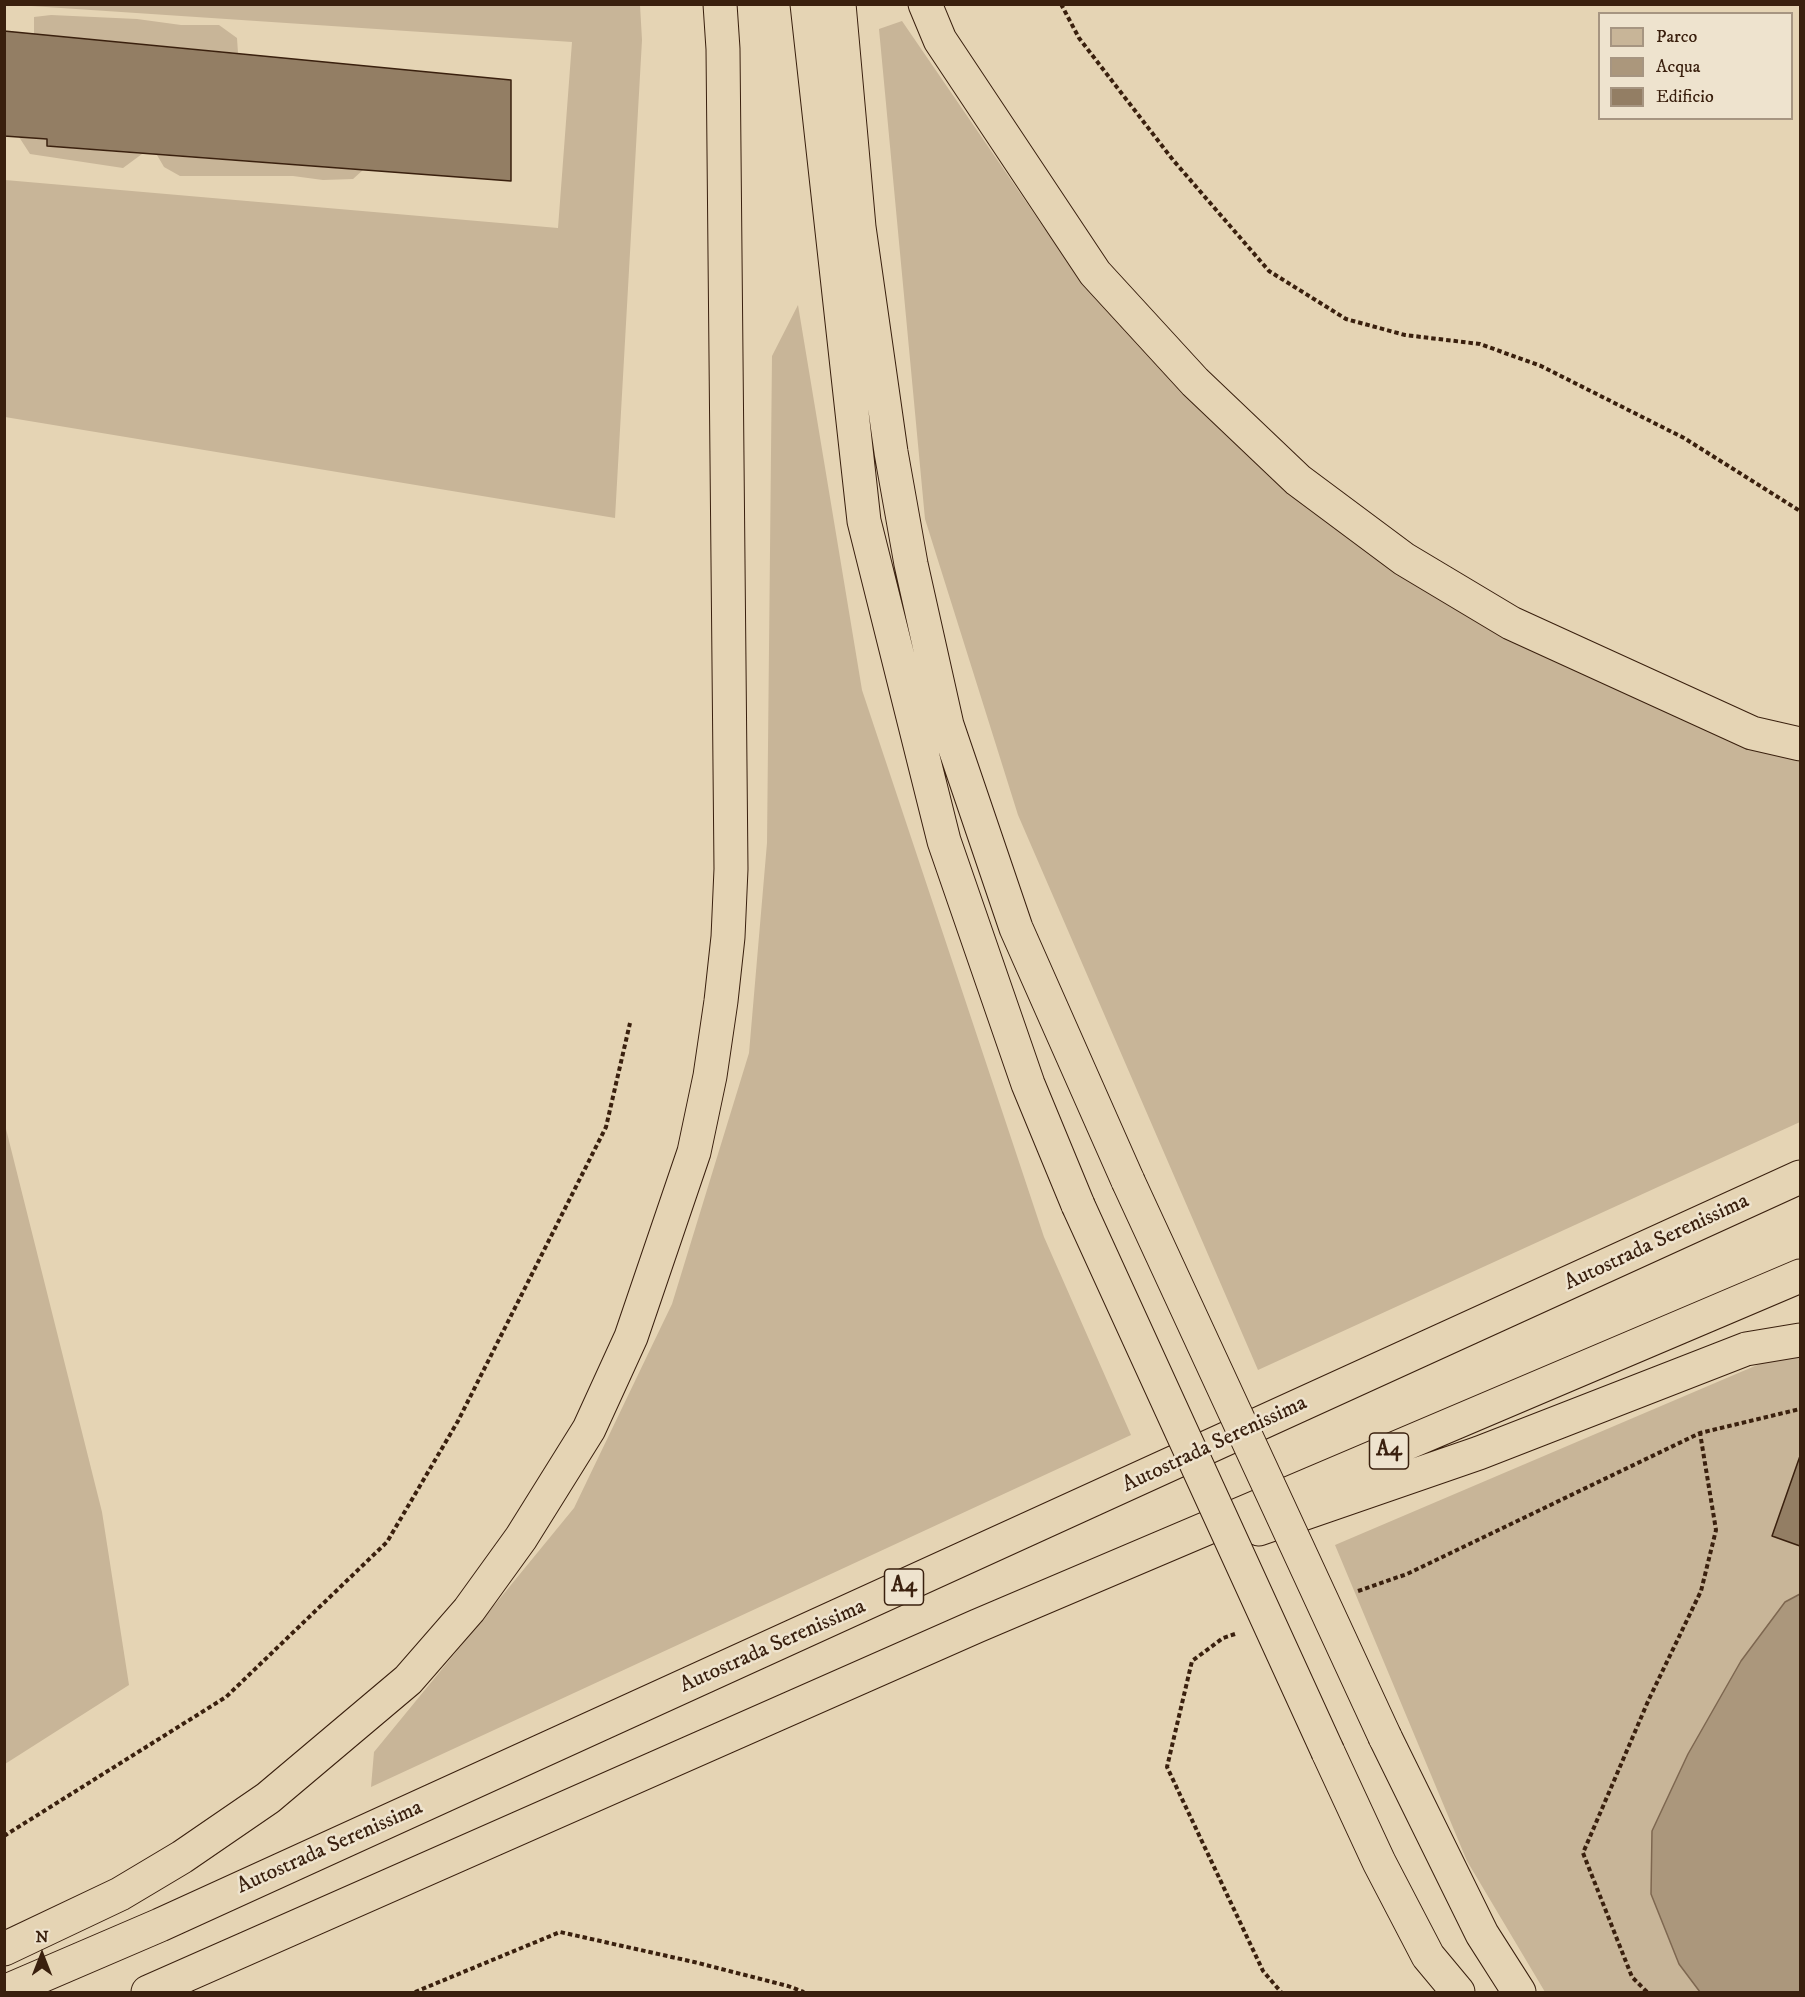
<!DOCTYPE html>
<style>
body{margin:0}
#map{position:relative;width:1805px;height:1997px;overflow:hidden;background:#e5d4b4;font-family:"IM FELL DW Pica",serif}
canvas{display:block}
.frame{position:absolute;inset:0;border:6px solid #3a200e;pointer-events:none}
.legend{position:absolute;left:1598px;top:12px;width:195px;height:108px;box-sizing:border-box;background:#eee3ce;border:2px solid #a69581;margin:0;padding:8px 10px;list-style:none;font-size:18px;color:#3a200e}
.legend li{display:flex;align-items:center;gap:12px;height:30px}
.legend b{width:30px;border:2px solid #a69581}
.north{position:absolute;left:12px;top:1925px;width:60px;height:60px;-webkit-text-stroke:4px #eee3ce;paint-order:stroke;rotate:0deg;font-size:16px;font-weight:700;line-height:24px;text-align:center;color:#3a200e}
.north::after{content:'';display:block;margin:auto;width:21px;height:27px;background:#3a200e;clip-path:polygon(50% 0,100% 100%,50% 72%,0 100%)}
</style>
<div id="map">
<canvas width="1805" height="1997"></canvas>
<div class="frame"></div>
<ul class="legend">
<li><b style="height:16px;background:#c8b598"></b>Parco</li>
<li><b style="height:16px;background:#ab977c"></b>Acqua</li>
<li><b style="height:16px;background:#937e64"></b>Edificio</li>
</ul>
<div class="north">N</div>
</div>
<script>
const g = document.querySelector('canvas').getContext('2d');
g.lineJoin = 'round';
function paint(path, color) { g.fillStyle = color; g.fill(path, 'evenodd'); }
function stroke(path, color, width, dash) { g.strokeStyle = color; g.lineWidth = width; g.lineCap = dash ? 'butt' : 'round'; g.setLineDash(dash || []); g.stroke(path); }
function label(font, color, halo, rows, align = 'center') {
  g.font = font + ' "IM FELL DW Pica",serif'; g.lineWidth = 5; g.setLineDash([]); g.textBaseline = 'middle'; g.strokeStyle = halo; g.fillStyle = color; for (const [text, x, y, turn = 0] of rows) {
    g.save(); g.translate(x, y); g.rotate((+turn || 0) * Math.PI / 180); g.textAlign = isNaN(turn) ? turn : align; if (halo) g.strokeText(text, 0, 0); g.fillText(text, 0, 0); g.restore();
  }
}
const green = new Path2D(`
 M 16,5 L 640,5 L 642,40 L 615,518 L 5,417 L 5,180 L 558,228 L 572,42 Z
 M 51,15 L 137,19 L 181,25 L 219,25 L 237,38 L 238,53 L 34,34 L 34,17 Z
 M 902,21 L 1044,228 L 1184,390 L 1357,540 L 1800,758 L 1800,1122 L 1258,1370 L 1018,815 L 925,519 L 879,29 Z
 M 19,137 L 47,139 L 47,146 L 142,154 L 123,168 L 30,154 Z
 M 157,155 L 363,170 L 353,179 L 323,180 L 293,176 L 180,176 L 164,167 Z
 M 798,305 L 862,690 L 1044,1237 L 1131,1435 L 371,1787 L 374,1752 L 574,1508 L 672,1304 L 749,1053 L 767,843 L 772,356 Z
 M 4,1121 L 102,1512 L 129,1685 L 5,1764 Z
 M 1800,1355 L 1800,1992 L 1545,1992 L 1467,1861 L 1335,1545 L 1776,1357 Z`);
const water = new Path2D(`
 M 1800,1594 L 1800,1992 L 1700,1992 L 1679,1964 L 1651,1894 L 1652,1831 L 1688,1754 L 1741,1661 L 1785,1602 Z`);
const building = new Path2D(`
 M 4,31 L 511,80 L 511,181 L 47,146 L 47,139 L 4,136 Z
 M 1800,1456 L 1800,1546 L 1772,1536 Z`);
const path = new Path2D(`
 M 1061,4 L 1079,38 L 1173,160 L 1269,271 L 1346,319 L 1405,335 L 1480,344 L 1541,366 L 1684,438 L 1800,511
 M 1358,1591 L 1407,1574 L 1700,1433 L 1800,1409
 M 1235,1634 L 1223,1638 L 1192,1661 L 1167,1767 L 1263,1971 L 1281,1992
 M 4,1836 L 226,1697 L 387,1542 L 458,1421 L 606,1127 L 630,1023
 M 415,1992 L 560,1932 L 694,1962 L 788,1986 L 804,1992
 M 1647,1992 L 1632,1977 L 1583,1853 L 1649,1699 L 1701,1591 L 1716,1530 L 1700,1433`);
const highway = new Path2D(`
 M 807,4 L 864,521 L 944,841 L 1028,1084 L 1078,1205
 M 839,4 L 859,227 L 891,452 L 911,564 L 947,725 L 1016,928 L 1128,1181
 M 925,4 L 940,40 L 1095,273 L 1195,382 L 1298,480 L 1404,559 L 1511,623 L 1752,733 L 1800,744
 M 1259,1529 L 1479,1453 L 1746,1349 L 1800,1340
 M 1385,1737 L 1482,1934 L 1519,1992
 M 1328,1752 L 1379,1862 L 1428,1956 L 1458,1992
 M 4,1949 L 120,1894 L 182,1857 L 268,1798 L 408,1680 L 469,1610 L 521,1538 L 589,1429 L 631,1337 L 694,1152 L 710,1076 L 721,1001 L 728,937 L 731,869 L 723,49 L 720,4
 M 4,1992 L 160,1925 L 1800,1177
 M 148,1992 L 977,1626 L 1800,1276`);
const highwayBridge = new Path2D(`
 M 1128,1181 L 1385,1737
 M 1078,1205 L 1328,1752`);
const shields = [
 [1389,1451,39],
 [904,1587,39]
];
const shieldNames = [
 ["A4",1389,1451],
 ["A4",904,1587]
];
const streetNames = [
 ["Autostrada Serenissima",1657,1243,-25],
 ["Autostrada Serenissima",1215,1445,-25],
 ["Autostrada Serenissima",773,1647,-24],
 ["Autostrada Serenissima",330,1848,-24]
];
paint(green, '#c8b598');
paint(water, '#ab977c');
stroke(water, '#7e6750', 1.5);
paint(building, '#937e64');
stroke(building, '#3a200e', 1.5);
stroke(highway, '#3a200e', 35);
stroke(path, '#3a200e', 4, [4.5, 3]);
stroke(highway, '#e5d4b4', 33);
stroke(highwayBridge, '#3a200e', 35, []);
stroke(highwayBridge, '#e5d4b4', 33);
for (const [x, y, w] of shields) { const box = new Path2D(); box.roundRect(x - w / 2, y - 18, w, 36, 4.5); g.fillStyle = '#eee3ce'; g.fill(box); stroke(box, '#3a200e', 1.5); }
label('bold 21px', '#3a200e', null, shieldNames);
label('22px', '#3a200e', '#eee3ce', streetNames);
</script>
